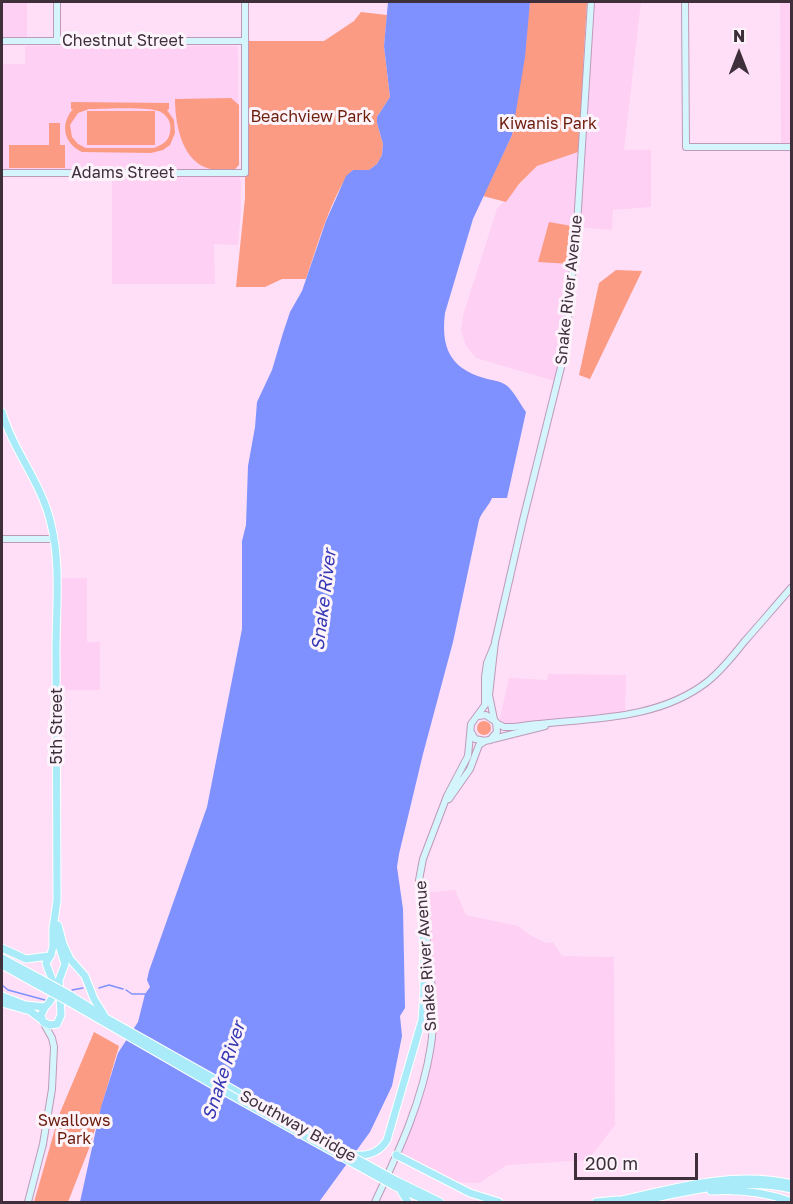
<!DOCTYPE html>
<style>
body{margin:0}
#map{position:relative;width:793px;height:1204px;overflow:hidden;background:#ffdff7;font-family:"Golos Text",sans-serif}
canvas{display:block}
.frame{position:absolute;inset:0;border:3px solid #3e2f3b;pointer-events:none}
.north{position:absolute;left:709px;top:24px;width:60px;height:60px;-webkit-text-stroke:4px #fdf4fb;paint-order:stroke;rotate:0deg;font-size:16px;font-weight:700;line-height:24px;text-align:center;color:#3e2f3b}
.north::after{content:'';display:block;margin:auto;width:21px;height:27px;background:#3e2f3b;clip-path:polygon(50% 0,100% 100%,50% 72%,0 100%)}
.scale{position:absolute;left:574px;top:1153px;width:124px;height:27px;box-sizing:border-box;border:3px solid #3e2f3b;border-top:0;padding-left:8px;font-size:18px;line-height:21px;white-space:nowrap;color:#3e2f3b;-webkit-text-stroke:4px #fdf4fb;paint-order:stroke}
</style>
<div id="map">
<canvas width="793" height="1204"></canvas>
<div class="frame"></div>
<div class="north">N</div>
<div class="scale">200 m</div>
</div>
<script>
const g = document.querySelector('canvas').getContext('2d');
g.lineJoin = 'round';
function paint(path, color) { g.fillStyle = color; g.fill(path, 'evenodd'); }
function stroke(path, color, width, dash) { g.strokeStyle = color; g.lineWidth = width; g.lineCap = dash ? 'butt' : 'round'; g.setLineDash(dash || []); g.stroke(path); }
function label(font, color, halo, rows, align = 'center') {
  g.font = font + ' "Golos Text",sans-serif'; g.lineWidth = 6; g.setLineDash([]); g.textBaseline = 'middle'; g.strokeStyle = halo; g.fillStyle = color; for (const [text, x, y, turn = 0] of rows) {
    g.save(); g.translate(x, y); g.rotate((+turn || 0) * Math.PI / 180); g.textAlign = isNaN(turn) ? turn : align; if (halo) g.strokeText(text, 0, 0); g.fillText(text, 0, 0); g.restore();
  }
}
const built = new Path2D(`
 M 2,2 L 27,2 L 27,41 L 2,41 Z
 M 591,2 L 641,2 L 624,150 L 651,150 L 651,207 L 613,210 L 612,230 L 577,227 L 558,382 L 476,358 L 466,346 L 461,330 L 464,312 L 497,209 L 537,166 L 581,150 Z
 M 780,2 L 791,2 L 791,143 L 781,143 Z
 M 25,46 L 236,46 L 238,48 L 239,165 L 235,169 L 2,169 L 2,64 L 25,64 Z
 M 239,177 L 241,182 L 241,210 L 238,245 L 214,244 L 215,284 L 112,284 L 112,177 Z
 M 60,578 L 87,578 L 87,642 L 100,642 L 100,690 L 60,690 Z
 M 548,674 L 626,675 L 625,712 L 508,725 L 499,722 L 509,678 L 547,680 Z
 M 455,890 L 466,915 L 518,926 L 528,934 L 546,943 L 553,942 L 562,956 L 614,957 L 615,1125 L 588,1160 L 507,1165 L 479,1183 L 454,1182 L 401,1155 L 425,1089 L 433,1050 L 431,952 L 423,893 Z`);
const green = new Path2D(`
 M 530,2 L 587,2 L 583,67 L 587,68 L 581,151 L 537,166 L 519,184 L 506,202 L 483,196 L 512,135 Z
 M 361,12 L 387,15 L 384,46 L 390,97 L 377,117 L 377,123 L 383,144 L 382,155 L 377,164 L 369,170 L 353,170 C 334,187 315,253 306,279 L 282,279 L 265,287 L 236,287 L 245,198 L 245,41 L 324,41 L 354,21 Z
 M 231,98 L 239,105 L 239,165 L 235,169 C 227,169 215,171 207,168 C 181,159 175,122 175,99 Z
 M 71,102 L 169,103 L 169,109 L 167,110 L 174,120 L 175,133 L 170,145 L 163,150 L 151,153 L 82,152 C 63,143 60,124 73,109 L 71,109 ZM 89,109 C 104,109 150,106 161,112 C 168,116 172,124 170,132 C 169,141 162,145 154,148 L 86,148 L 78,144 L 72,137 L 70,125 L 78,113 Z
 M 87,111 L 155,111 L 155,145 L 87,145 Z
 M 49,123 L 60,123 L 60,145 L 65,145 L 65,168 L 9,168 L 9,145 L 49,145 Z
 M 549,222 L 577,227 L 570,264 L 538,262 Z
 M 616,270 L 642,271 L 590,379 L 579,375 L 599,283 Z
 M477 728a7 7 0 1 1 14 0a7 7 0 1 1-14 0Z
 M 94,1032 L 119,1046 L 90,1146 L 68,1202 L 34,1202 L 59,1115 Z`);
const water = new Path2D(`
 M 388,2 L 530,2 L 525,57 L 512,135 L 473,219 L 445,313 C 441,346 449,368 484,378 C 490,380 501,381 506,385 C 514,391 520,404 526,412 L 507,498 L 492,498 C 489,506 482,511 479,520 L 453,642 L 423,754 L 399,854 L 397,867 L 403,909 L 405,1008 L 400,1016 L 402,1036 L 392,1086 L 370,1132 L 319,1202 L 80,1202 L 101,1107 L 118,1053 L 138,1022 L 145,994 L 150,987 L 147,980 L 149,971 L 207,807 L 242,629 L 242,541 L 246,525 L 248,466 L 255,427 L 257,402 L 272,370 L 283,333 L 290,312 L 302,291 L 326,221 L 346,176 L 353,170 L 369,170 L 377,164 L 382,155 L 383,144 L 377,123 L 377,117 L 390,97 L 384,46 Z`);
const stream = new Path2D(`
 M 2,985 L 8,990 L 45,1000
 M 99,988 L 109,985 L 123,989
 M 72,990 L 83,988
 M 126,990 L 132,994 L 145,994`);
const secondary = new Path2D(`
 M 57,2 L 57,41
 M 685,2 L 686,147 L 792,147
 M 2,41 L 245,41
 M 2,173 L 245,173 L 245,2
 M 2,539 L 54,539
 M 478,716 L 486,715 L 496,722 L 497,732 L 490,740
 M 494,719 L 489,695 L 495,642 L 523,520 L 565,351 L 577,225 L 591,2
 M 496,723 L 504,727 L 514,727 C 578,717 653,724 707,682 C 721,671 733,656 744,642 C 760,624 776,605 792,587
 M 471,732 L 475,739 L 485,741 L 545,726
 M 449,799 L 470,769 L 479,745 L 485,741
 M 424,921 L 419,880 L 423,859 L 447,796 L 468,756 L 471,724 L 485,705 L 485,677 L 487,663 L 494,646
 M 28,1202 L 43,1144 L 52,1089 L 54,1047 L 52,1038 L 43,1022
 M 375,1202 C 398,1153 423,1100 431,1045 C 436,1011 430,968 426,934`);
const primary = new Path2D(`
 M 2,412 C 13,451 42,483 51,524 C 61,564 56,609 56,651 C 57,734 56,817 57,901 L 53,928 L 53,946 L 51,955 L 46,963 C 51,980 62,991 45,1007 L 25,1005 L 2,996
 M 58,925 L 63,944 L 70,959 L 85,976 L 94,999 L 104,1015
 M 2,948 L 26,959 L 49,956
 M 2,958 L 41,979
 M 2,965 L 36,984
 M 70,995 L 106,1018 L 348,1154 C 364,1157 378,1155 387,1140 L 422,1020 L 424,992 L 423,916
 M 69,1002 L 220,1089
 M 2,1003 L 30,1011 L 42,1020
 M 45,1007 L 41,1015 L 43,1022 L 50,1025 L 57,1024 L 61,1015 L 59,980 L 65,964 L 56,936
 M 396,1155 L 470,1193 L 499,1202
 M 397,1181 L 440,1202
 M 394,1186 L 429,1202
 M 401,1191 L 408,1202
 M 711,1191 C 739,1189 765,1192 792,1202
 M 596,1202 L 618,1200
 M 613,1202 C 671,1189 732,1170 792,1184
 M 637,1202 C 688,1191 740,1177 792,1189`);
const primaryBridge = new Path2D(`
 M 41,979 L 70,995
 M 36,984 L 69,1002
 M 220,1089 L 394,1186
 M 348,1154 L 397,1181`);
const streetNames = [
 ["Chestnut Street",123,41],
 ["Adams Street",123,173],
 ["Snake River Avenue",569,290,-84],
 ["5th Street",57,726,-90],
 ["Snake River Avenue",426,956,-94],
 ["Southway Bridge",298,1126,29]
];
const parkNames = [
 ["Beachview Park",311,117],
 ["Kiwanis Park",548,124],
 ["Swallows",74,1121],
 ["Park",74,1139]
];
const waterNames = [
 ["Snake River",324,600,-83],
 ["Snake River",224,1071,-72]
];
paint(built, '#fed0f4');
paint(green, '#fc9b84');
paint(water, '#7e91fe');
stroke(stream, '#7e91fe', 1.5);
stroke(secondary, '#bf9ab7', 8);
stroke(primary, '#fff', 9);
stroke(secondary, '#d4f5fc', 6);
stroke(primary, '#a9ebf9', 7);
stroke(primaryBridge, '#fff', 9, []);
stroke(primaryBridge, '#a9ebf9', 7);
label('16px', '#3e2f3b', '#fdf4fb', streetNames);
label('16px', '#6c1d0b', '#fdf4fb', parkNames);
label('italic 18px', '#3638b5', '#fdf4fb', waterNames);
</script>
